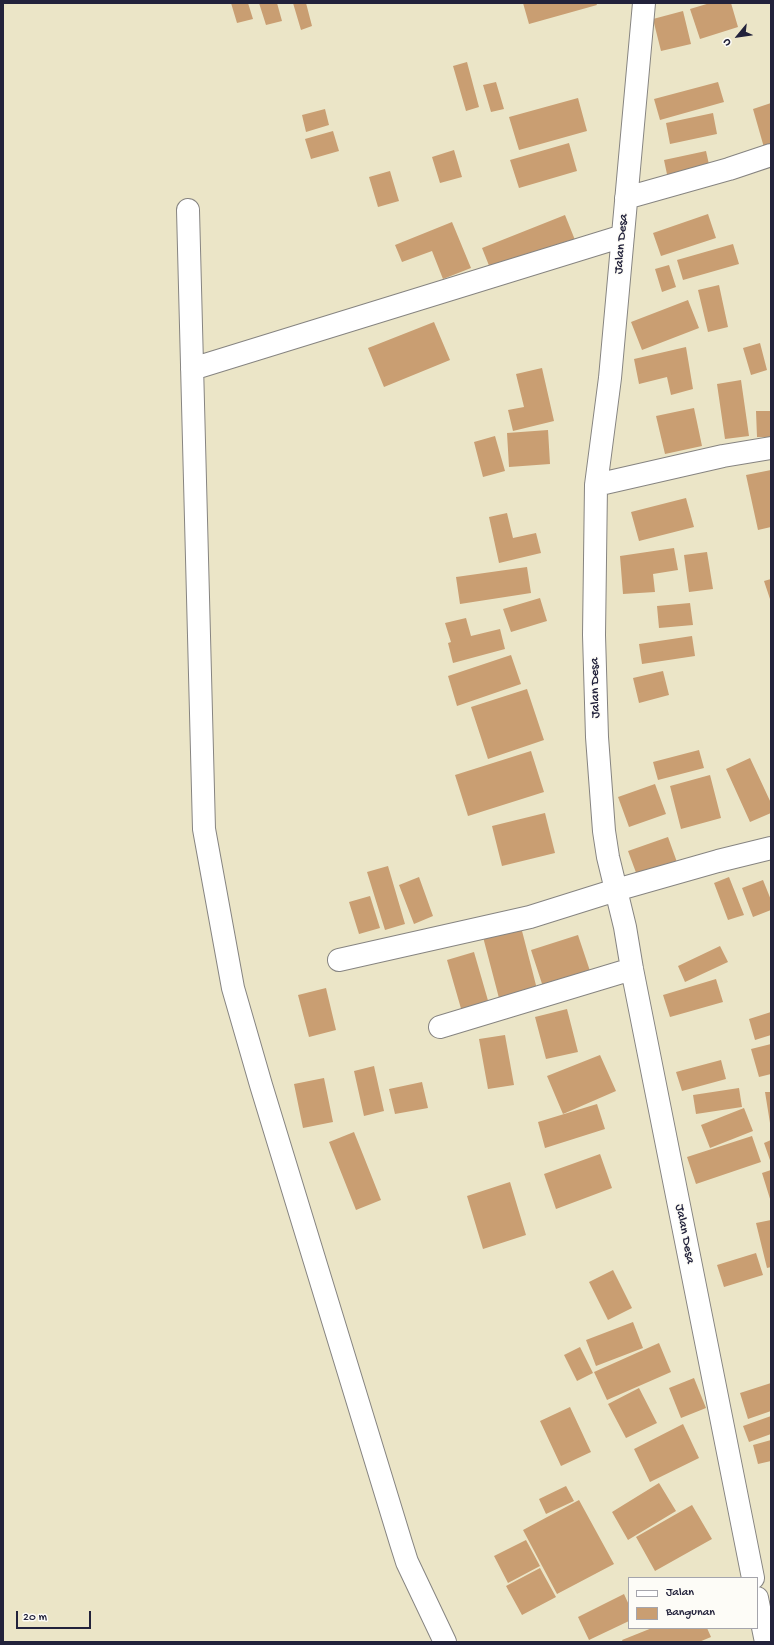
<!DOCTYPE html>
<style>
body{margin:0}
#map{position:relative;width:774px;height:1645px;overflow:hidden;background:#ebe5c7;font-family:"Gochi Hand",sans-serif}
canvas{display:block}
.frame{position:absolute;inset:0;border:4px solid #22223b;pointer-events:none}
.legend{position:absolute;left:628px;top:1577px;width:130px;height:52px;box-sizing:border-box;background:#fdfcf7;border:1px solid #a5a5ac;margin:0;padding:5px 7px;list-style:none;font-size:12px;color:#22223b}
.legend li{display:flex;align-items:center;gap:8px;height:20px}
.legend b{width:20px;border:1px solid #a5a5ac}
.north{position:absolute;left:718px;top:16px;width:40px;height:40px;-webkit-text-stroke:3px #fdfcf7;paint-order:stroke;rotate:241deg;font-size:11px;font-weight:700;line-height:16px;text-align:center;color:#22223b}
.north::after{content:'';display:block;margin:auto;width:14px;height:18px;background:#22223b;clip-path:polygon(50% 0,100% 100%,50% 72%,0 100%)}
.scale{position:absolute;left:16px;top:1611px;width:75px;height:18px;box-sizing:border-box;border:2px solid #22223b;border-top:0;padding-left:5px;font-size:12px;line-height:14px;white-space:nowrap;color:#22223b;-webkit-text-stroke:3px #fdfcf7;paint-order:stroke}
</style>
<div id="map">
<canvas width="774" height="1645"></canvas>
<div class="frame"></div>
<ul class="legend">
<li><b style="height:5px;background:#fff"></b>Jalan</li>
<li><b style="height:11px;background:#c99e72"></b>Bangunan</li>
</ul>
<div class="north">U</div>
<div class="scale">20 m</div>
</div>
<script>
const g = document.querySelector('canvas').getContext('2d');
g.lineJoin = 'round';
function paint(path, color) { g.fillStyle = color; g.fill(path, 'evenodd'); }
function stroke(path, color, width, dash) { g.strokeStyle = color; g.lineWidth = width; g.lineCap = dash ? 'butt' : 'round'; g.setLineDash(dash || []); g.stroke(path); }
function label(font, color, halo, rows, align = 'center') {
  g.font = font + ' "Gochi Hand",sans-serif'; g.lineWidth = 3; g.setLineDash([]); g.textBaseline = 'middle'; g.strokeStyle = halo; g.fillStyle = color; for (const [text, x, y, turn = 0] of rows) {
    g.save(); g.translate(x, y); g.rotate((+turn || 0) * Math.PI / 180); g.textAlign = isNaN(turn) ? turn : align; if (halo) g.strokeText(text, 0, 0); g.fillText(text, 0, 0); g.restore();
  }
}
const building = new Path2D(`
 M 231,3 L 248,3 L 253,19 L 237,23 Z
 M 259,3 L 277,3 L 282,21 L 266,25 Z
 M 293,3 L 306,3 L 312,26 L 301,30 Z
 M 523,3 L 596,3 L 597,5 L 529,24 Z
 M 710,3 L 731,3 L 738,27 L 700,39 L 690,9 Z
 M 683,11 L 691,44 L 661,51 L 653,19 Z
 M 467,62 L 479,107 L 466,111 L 453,66 Z
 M 496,82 L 504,109 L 491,112 L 483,85 Z
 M 718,82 L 724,102 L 660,120 L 654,99 Z
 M 578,98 L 587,131 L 519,150 L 509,117 Z
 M 771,103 L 771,149 L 765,151 L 753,109 Z
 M 325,109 L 329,125 L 306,132 L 302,115 Z
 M 713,113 L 717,134 L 670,144 L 666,123 Z
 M 333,131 L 339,151 L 311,159 L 305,139 Z
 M 569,143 L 577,171 L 519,188 L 510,160 Z
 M 454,150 L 462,177 L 440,183 L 432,157 Z
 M 706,151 L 710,169 L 668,179 L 664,160 Z
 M 390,171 L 399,201 L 378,207 L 369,177 Z
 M 708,214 L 716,238 L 661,256 L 653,233 Z
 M 565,215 L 575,240 L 492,273 L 482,248 Z
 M 452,222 L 471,268 L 443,279 L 432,251 L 402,262 L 395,245 Z
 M 733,244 L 739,264 L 683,280 L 677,260 Z
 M 669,265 L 676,287 L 662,292 L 655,269 Z
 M 719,285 L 728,327 L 708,332 L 698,290 Z
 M 688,300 L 699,328 L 642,350 L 631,322 Z
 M 434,322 L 450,360 L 384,387 L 368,348 Z
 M 760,343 L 767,370 L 751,375 L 743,348 Z
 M 686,347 L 693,389 L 671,395 L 667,377 L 639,384 L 634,359 Z
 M 542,368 L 554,421 L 513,431 L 508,410 L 524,407 L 516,374 Z
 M 741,380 L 749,436 L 725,439 L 717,384 Z
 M 694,408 L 702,446 L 665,454 L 656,416 Z
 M 756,411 L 771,411 L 771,437 L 757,437 Z
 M 548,430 L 550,464 L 509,467 L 507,433 Z
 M 495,436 L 505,471 L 483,477 L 474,442 Z
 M 771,470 L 771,527 L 758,530 L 746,475 Z
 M 686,498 L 694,527 L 639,541 L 631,512 Z
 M 507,513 L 513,538 L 536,533 L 541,553 L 499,563 L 489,517 Z
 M 674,548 L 678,570 L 653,574 L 655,592 L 623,594 L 620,556 Z
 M 707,552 L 713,589 L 689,592 L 684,555 Z
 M 527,567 L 531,593 L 460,604 L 456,577 Z
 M 771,579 L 771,602 L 764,581 Z
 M 540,598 L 547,621 L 511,632 L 503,609 Z
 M 690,603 L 693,625 L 659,628 L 657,606 Z
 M 466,618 L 471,636 L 500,629 L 505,649 L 453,663 L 448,643 L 451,642 L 445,623 Z
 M 692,636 L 695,656 L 642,664 L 639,644 Z
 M 511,655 L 521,684 L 457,706 L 448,676 Z
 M 663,671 L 669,695 L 639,703 L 633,678 Z
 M 527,689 L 544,740 L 488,759 L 471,707 Z
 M 699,750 L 704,768 L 658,780 L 653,762 Z
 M 531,751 L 544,792 L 468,816 L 455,775 Z
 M 750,758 L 771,803 L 771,813 L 750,822 L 726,769 Z
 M 710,775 L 721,818 L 681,829 L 670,786 Z
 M 655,784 L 666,814 L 629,827 L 618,797 Z
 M 545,813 L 555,853 L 502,866 L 492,826 Z
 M 668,837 L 678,865 L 638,878 L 628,851 Z
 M 388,866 L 405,924 L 385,930 L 367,872 Z
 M 419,877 L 433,916 L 414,924 L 399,885 Z
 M 729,877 L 744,915 L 728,920 L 714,883 Z
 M 763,880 L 771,900 L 771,910 L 753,917 L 742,888 Z
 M 370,896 L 380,928 L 359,934 L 349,902 Z
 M 521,927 L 538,993 L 500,1002 L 483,937 Z
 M 578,935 L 592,977 L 545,993 L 531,950 Z
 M 720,946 L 728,962 L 685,982 L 678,966 Z
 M 474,952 L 489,1004 L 462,1012 L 447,960 Z
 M 716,979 L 723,1002 L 670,1017 L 663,995 Z
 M 326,988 L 336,1030 L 309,1037 L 298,995 Z
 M 567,1009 L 578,1052 L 546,1059 L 535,1017 Z
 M 771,1012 L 771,1035 L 755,1040 L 749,1019 Z
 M 505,1035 L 514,1085 L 488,1089 L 479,1039 Z
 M 771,1044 L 771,1074 L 759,1077 L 751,1049 Z
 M 600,1055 L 616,1091 L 563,1114 L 547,1076 Z
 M 721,1060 L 726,1079 L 682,1091 L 676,1072 Z
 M 374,1066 L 384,1111 L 364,1116 L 354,1071 Z
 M 324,1078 L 333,1122 L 303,1128 L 294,1084 Z
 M 422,1082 L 428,1108 L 395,1114 L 389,1089 Z
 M 739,1088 L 742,1107 L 696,1114 L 693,1095 Z
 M 765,1092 L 771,1092 L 771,1123 L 770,1123 Z
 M 597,1104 L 605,1129 L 545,1148 L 538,1122 Z
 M 744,1108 L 753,1131 L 710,1148 L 701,1125 Z
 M 354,1132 L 381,1200 L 356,1210 L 329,1142 Z
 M 752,1136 L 761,1162 L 696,1184 L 687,1157 Z
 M 771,1140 L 771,1163 L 764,1143 Z
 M 600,1154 L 612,1188 L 556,1209 L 544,1174 Z
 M 771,1170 L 771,1202 L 762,1173 Z
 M 510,1182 L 526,1235 L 483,1249 L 467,1196 Z
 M 771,1220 L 771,1267 L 767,1268 L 756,1223 Z
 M 756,1253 L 763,1275 L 724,1287 L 717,1265 Z
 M 613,1270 L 632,1308 L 608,1320 L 589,1282 Z
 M 633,1322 L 643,1348 L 596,1366 L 586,1340 Z
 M 659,1343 L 671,1372 L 607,1400 L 594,1372 Z
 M 580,1347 L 593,1373 L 577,1381 L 564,1355 Z
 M 694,1378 L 706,1408 L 681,1418 L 669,1388 Z
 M 771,1383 L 771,1411 L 748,1419 L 740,1393 Z
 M 639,1388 L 657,1423 L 626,1438 L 608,1404 Z
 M 570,1407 L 591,1452 L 561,1466 L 540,1421 Z
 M 771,1416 L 771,1434 L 749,1442 L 743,1426 Z
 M 683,1424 L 699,1458 L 650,1482 L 634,1449 Z
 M 771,1440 L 771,1461 L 758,1464 L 753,1445 Z
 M 659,1483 L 676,1511 L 628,1540 L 612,1512 Z
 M 566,1486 L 574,1501 L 546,1514 L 539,1499 Z
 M 579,1500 L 614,1564 L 557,1594 L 523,1530 Z
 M 692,1505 L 712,1539 L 655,1571 L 636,1537 Z
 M 526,1540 L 540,1566 L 508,1583 L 494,1556 Z
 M 540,1568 L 556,1597 L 522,1615 L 506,1586 Z
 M 624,1594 L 629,1605 L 629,1621 L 589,1640 L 578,1617 Z
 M 652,1628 L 707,1628 L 711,1637 L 699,1642 L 623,1642 L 622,1640 Z`);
const minor = new Path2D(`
 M 644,3 L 610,378 L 596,485 L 594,635 L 597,737 L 604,831 L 608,857 L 625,927 L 632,969 L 753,1578
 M 626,198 L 729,169 L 771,155
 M 188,210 L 204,829 L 233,988 L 261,1085 L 401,1543 L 407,1562 L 445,1642
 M 192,369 L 623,236
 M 596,485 L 723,456 L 771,448
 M 339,960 L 530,917 L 616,890 L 718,861 L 771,848
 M 440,1027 L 632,969
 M 757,1598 L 766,1642`);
const streetNames = [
 ["Jalan Desa",622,244,-85],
 ["Jalan Desa",596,688,-91],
 ["Jalan Desa",684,1234,79]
];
paint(building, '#c99e72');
stroke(minor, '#868481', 24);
stroke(minor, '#fff', 22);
label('13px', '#22223b', '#fdfcf7', streetNames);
</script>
